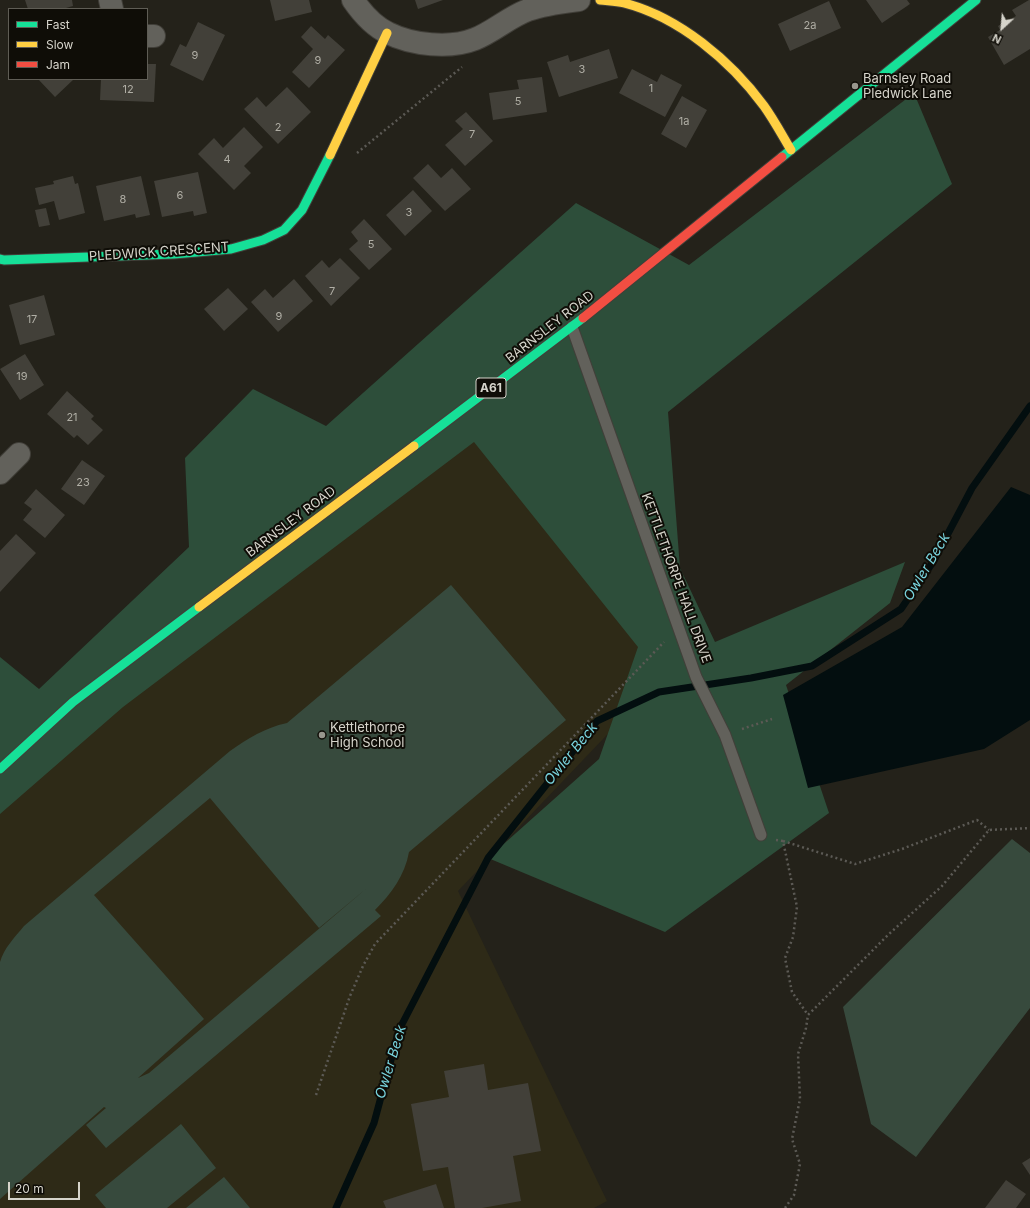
<!DOCTYPE html>
<style>
body{margin:0}
#map{position:relative;width:1030px;height:1208px;overflow:hidden;background:#24221a;font-family:Inter,sans-serif}
canvas{display:block}
.legend{position:absolute;left:8px;top:8px;width:140px;height:72px;box-sizing:border-box;background:#0f0d07;border:1px solid #5f5d55;margin:0;padding:5px 7px;list-style:none;font-size:12px;color:#d6d4cb}
.legend li{display:flex;align-items:center;gap:8px;height:20px}
.legend b{width:20px;border:1px solid #5f5d55}
.north{position:absolute;left:982px;top:8px;width:40px;height:40px;-webkit-text-stroke:3px #0f0d07;paint-order:stroke;rotate:206deg;font-size:11px;font-weight:700;line-height:16px;text-align:center;color:#d6d4cb}
.north::after{content:'';display:block;margin:auto;width:14px;height:18px;background:#d6d4cb;clip-path:polygon(50% 0,100% 100%,50% 72%,0 100%)}
.scale{position:absolute;left:8px;top:1182px;width:72px;height:18px;box-sizing:border-box;border:2px solid #d6d4cb;border-top:0;padding-left:5px;font-size:12px;line-height:14px;white-space:nowrap;color:#d6d4cb;-webkit-text-stroke:3px #0f0d07;paint-order:stroke}
</style>
<div id="map">
<canvas width="1030" height="1208"></canvas>
<ul class="legend">
<li><b style="height:5px;background:#16e098"></b>Fast</li>
<li><b style="height:5px;background:#ffcf43"></b>Slow</li>
<li><b style="height:5px;background:#f24e42"></b>Jam</li>
</ul>
<div class="north">N</div>
<div class="scale">20 m</div>
</div>
<script>
const g = document.querySelector('canvas').getContext('2d');
g.lineJoin = 'round';
function paint(path, color) { g.fillStyle = color; g.fill(path, 'evenodd'); }
function stroke(path, color, width, dash) { g.strokeStyle = color; g.lineWidth = width; g.lineCap = dash ? 'butt' : 'round'; g.setLineDash(dash || []); g.stroke(path); }
function label(font, color, halo, rows, align = 'center') {
  g.font = font + ' Inter,sans-serif'; g.lineWidth = 4; g.setLineDash([]); g.textBaseline = 'middle'; g.strokeStyle = halo; g.fillStyle = color; for (const [text, x, y, turn = 0] of rows) {
    g.save(); g.translate(x, y); g.rotate((+turn || 0) * Math.PI / 180); g.textAlign = isNaN(turn) ? turn : align; if (halo) g.strokeText(text, 0, 0); g.fillText(text, 0, 0); g.restore();
  }
}
const built = new Path2D(`
 M 572,327 L 687,651 L 458,891 L 607,1201 L 594,1208 L 0,1208 L 0,769 Z`);
const green = new Path2D(`
 M 451,585 L 566,720 L 409,852 C 405,875 391,894 375,910 L 381,916 L 106,1148 L 86,1125 L 106,1108 L 104,1107 L 0,1199 L 0,962 C 4,948 15,937 24,926 L 230,751 C 249,738 264,728 287,723 ZM 210,798 L 319,928 L 367,888 L 149,1073 L 138,1078 L 204,1019 L 94,895 Z
 M 1012,839 L 1030,853 L 1030,1008 L 916,1157 L 871,1124 L 843,1007 Z
 M 181,1124 L 216,1168 L 167,1208 L 106,1208 L 95,1195 Z
 M 224,1177 L 250,1208 L 186,1208 Z`);
const forest = new Path2D(`
 M 914,93 L 952,184 L 668,412 L 680,568 L 715,642 L 905,562 L 890,603 L 786,685 L 829,813 L 665,932 L 488,858 L 599,759 L 638,647 L 474,442 L 123,707 L 0,814 L 0,657 L 39,689 L 189,547 L 185,458 L 253,389 L 326,426 L 576,203 L 689,265 Z`);
const water = new Path2D(`
 M 1011,487 L 1030,495 L 1030,720 L 984,749 L 808,788 L 783,695 L 902,627 Z`);
const stream = new Path2D(`
 M 336,1208 L 374,1123 L 399,1030 L 488,858 L 597,721 L 659,692 L 751,678 L 812,666 L 901,609 L 933,562 L 972,488 L 1030,406`);
const building = new Path2D(`
 M 25,0 L 72,0 L 73,6 L 66,8 L 66,9 L 28,9 Z
 M 270,0 L 309,0 L 312,12 L 275,21 Z
 M 415,0 L 443,0 L 418,9 Z
 M 866,0 L 907,0 L 910,4 L 882,23 Z
 M 1029,0 L 1030,0 L 1030,49 L 1004,65 L 988,37 L 1000,30 L 998,26 L 1016,16 L 1012,10 Z
 M 829,1 L 841,28 L 790,51 L 778,24 Z
 M 198,22 L 225,35 L 203,81 L 170,65 L 180,44 L 186,47 Z
 M 311,26 L 325,39 L 328,35 L 345,50 L 309,88 L 292,72 L 313,49 L 301,37 Z
 M 609,49 L 618,78 L 559,97 L 547,62 L 568,55 L 570,62 Z
 M 147,64 L 156,64 L 154,102 L 100,100 L 101,79 L 147,79 Z
 M 632,69 L 657,82 L 661,74 L 682,85 L 665,117 L 619,93 Z
 M 542,77 L 547,112 L 493,120 L 489,93 L 519,89 L 517,80 Z
 M 38,79 L 74,79 L 55,97 Z
 M 287,87 L 311,112 L 278,144 L 244,109 L 257,97 L 266,107 Z
 M 682,96 L 707,110 L 686,148 L 661,134 Z
 M 466,112 L 493,141 L 465,166 L 445,145 L 463,129 L 455,121 Z
 M 244,127 L 263,147 L 244,166 L 251,173 L 234,190 L 198,154 L 214,138 L 223,148 Z
 M 428,164 L 441,178 L 452,168 L 471,189 L 445,211 L 413,178 Z
 M 198,172 L 207,213 L 194,216 L 193,211 L 162,217 L 154,181 Z
 M 73,176 L 75,184 L 78,183 L 85,213 L 59,220 L 54,201 L 39,205 L 35,188 L 54,184 L 53,181 Z
 M 141,176 L 150,215 L 136,218 L 135,214 L 104,221 L 96,186 Z
 M 413,190 L 432,211 L 405,236 L 386,215 Z
 M 46,208 L 50,225 L 39,227 L 35,210 Z
 M 364,219 L 392,249 L 369,270 L 349,249 L 358,241 L 351,232 Z
 M 340,258 L 360,278 L 331,306 L 305,276 L 322,260 L 329,268 Z
 M 294,279 L 313,301 L 278,332 L 251,302 L 265,289 L 273,298 Z
 M 228,288 L 248,309 L 224,331 L 204,309 Z
 M 44,295 L 55,335 L 20,345 L 9,305 Z
 M 25,354 L 44,385 L 20,400 L 0,369 Z
 M 67,391 L 94,416 L 91,419 L 103,430 L 88,445 L 77,435 L 74,438 L 47,414 Z
 M 82,460 L 105,476 L 84,505 L 61,489 Z
 M 36,489 L 65,515 L 45,538 L 23,520 L 32,509 L 24,503 Z
 M 16,534 L 36,553 L 0,592 L 0,551 Z
 M 484,1064 L 488,1090 L 528,1083 L 541,1151 L 513,1156 L 521,1201 L 482,1208 L 455,1208 L 448,1167 L 423,1171 L 411,1104 L 449,1097 L 444,1071 Z
 M 1030,1158 L 1030,1175 L 1022,1163 Z
 M 1006,1180 L 1026,1194 L 1016,1208 L 985,1208 Z
 M 436,1184 L 444,1208 L 386,1208 L 383,1201 Z`);
const path = new Path2D(`
 M 357,153 L 462,67
 M 742,729 L 772,719
 M 776,840 L 783,841 L 797,907 L 793,937 L 785,958 L 792,992 L 808,1015
 M 783,841 L 855,864 L 902,849 L 977,820 L 989,830
 M 316,1095 L 350,996 L 363,966 L 375,944 L 664,642
 M 785,1208 L 794,1195 L 800,1164 L 792,1139 L 800,1099 L 798,1054 L 806,1028 L 808,1015 L 889,934 L 942,886 L 989,830 L 1030,828`);
const lane = new Path2D(`
 M 572,327 L 696,677 L 725,735 L 761,835`);
const street = new Path2D(`
 M 110,0 L 112,9
 M 353,0 C 362,13 373,26 388,33 C 412,45 450,49 475,39 C 493,32 509,17 528,10 C 544,4 563,2 579,0
 M 147,36 L 154,36
 M 0,473 L 19,454`);
const fast = new Path2D(`
 M 782,157 L 976,0
 M 0,259 L 4,260 L 174,254 L 231,249 L 263,240 L 284,230 L 302,210 L 330,155
 M 414,446 L 583,318
 M 0,769 L 73,702 L 199,607`);
const slow = new Path2D(`
 M 600,0 C 608,1 616,1 624,3 C 679,17 731,61 764,106 C 774,120 782,135 791,150
 M 330,155 L 387,33
 M 199,607 L 414,446`);
const jam = new Path2D(`
 M 583,318 L 782,157`);
const markers = [
 [855,86,4,"#98968d"],
 [322,735,4,"#98968d"]
];
const numberNames = [
 ["2a",810,26],
 ["9",195,56],
 ["9",318,61],
 ["3",582,70],
 ["1",651,89],
 ["12",128,90],
 ["5",518,102],
 ["1a",684,122],
 ["2",278,128],
 ["7",472,135],
 ["4",227,160],
 ["6",180,196],
 ["8",123,200],
 ["3",409,213],
 ["5",371,245],
 ["7",332,292],
 ["9",279,317],
 ["17",32,320],
 ["19",22,377],
 ["21",72,418],
 ["23",83,483]
];
const shields = [
 [491,388,30]
];
const shieldNames = [
 ["A61",491,388]
];
const poiNames = [
 ["Barnsley Road",863,79],
 ["Pledwick Lane",863,94],
 ["Kettlethorpe",330,728],
 ["High School",330,743]
];
const streetNames = [
 ["PLEDWICK CRESCENT",159,252,-4],
 ["BARNSLEY ROAD",550,327,-38],
 ["BARNSLEY ROAD",291,522,-37],
 ["KETTLETHORPE HALL DRIVE",676,578,70]
];
const waterNames = [
 ["Owler Beck",927,567,-59],
 ["Owler Beck",571,754,-51],
 ["Owler Beck",391,1062,-73]
];
paint(built, '#2e2a17');
paint(green, '#374a3d');
paint(forest, '#2d4e3a');
paint(water, '#030e0f');
stroke(stream, '#030e0f', 7);
paint(building, '#424039');
stroke(lane, '#413f39', 13);
stroke(street, '#413f39', 24);
stroke(fast, '#413f39', 11);
stroke(slow, '#413f39', 11);
stroke(jam, '#413f39', 11);
stroke(path, '#5c5a55', 2.5, [2, 3]);
stroke(lane, '#62615b', 11);
stroke(street, '#62615b', 22);
stroke(fast, '#16e098', 9);
stroke(slow, '#ffcf43', 9);
stroke(jam, '#f24e42', 9);
for (const [x, y, r, color] of markers) { const dot = new Path2D(); dot.arc(x, y, r, 0, 2 * Math.PI); g.fillStyle = color; g.fill(dot); stroke(dot, '#0f0d07', 1.5); }
label('11px', '#b1afa6', null, numberNames);
for (const [x, y, w] of shields) { const box = new Path2D(); box.roundRect(x - w / 2, y - 10, w, 20, 3); g.fillStyle = '#0f0d07'; g.fill(box); stroke(box, '#d6d4cb', 1); }
label('bold 12px', '#d6d4cb', null, shieldNames);
label('13px', '#d6d4cb', '#0f0d07', poiNames, 'left');
label('13px', '#d6d4cb', '#0f0d07', streetNames);
label('italic 14px', '#79d4de', '#0f0d07', waterNames);
</script>
